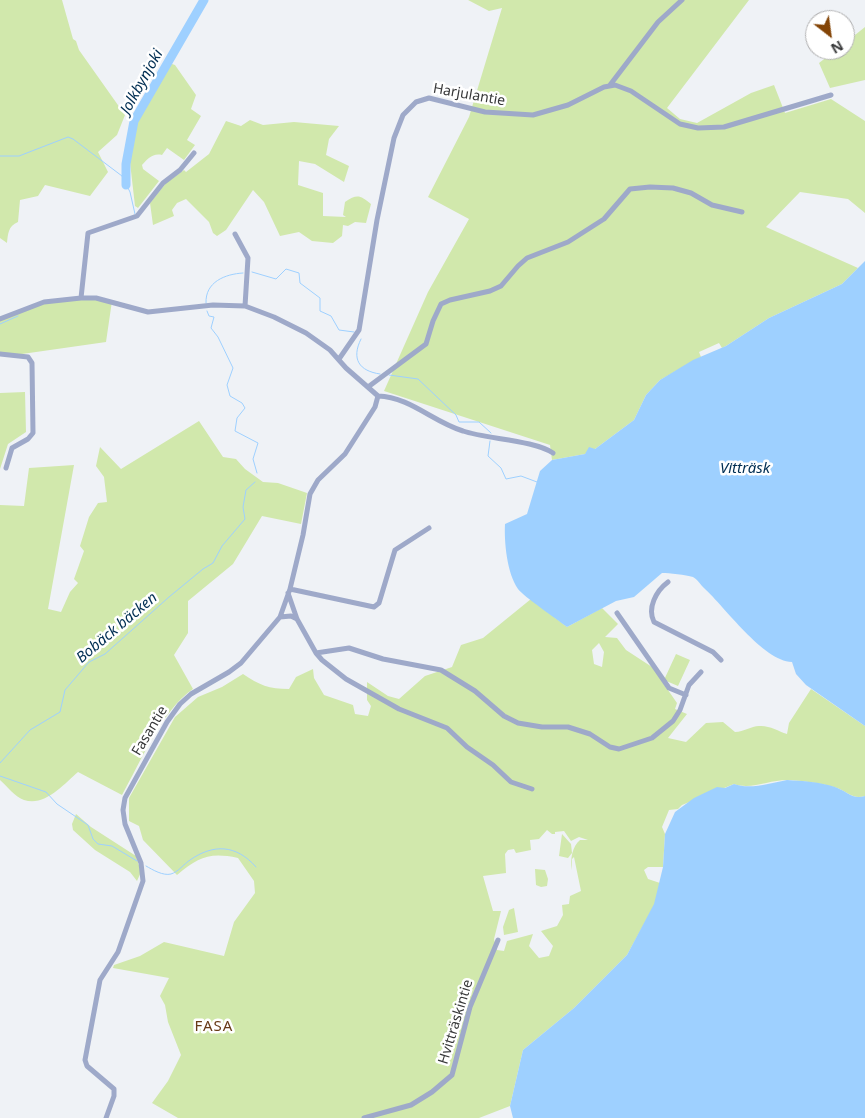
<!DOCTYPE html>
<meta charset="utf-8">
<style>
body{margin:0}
#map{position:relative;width:865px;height:1118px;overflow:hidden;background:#eff2f6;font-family:"Noto Sans",sans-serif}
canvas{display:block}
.north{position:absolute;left:805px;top:10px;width:50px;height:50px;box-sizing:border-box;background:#fff;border:1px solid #afafb0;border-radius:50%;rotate:150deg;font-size:14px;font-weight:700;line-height:20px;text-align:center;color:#373839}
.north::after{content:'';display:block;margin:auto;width:18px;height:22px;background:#834406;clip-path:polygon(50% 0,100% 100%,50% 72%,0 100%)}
</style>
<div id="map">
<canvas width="865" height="1118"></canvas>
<div class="north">N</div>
</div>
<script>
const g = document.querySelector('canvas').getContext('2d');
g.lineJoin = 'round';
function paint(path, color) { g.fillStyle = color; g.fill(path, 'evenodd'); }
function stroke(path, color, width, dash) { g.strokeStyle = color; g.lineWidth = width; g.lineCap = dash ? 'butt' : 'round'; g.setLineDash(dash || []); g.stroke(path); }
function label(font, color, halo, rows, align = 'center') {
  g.font = font + ' "Noto Sans",sans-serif'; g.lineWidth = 5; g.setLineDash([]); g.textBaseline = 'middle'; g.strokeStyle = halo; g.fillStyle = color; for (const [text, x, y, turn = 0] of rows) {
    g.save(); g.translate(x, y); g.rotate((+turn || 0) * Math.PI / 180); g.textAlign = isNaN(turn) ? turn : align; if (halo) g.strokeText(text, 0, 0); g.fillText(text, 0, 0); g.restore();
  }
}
const green = new Path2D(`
 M 0,0 L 62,0 L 73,39 L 76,41 L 79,50 L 125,115 L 117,135 L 98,152 L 108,172 L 90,196 L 45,185 L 38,196 L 20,200 L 18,222 C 8,226 8,234 7,243 L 0,238 Z
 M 468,0 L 749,0 L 667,108 L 680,119 L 697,123 L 751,93 L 774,85 L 785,113 L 831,99 L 865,121 L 865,213 L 848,199 L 800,192 L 766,227 L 858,268 L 842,284 L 769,318 L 726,346 L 722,348 L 719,343 L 699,352 L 701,357 L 660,380 L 646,395 L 634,420 L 595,449 L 585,454 L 552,460 L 550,445 L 384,391 L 428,292 L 469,219 L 428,197 L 469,117 L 502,8 L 489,11 Z
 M 865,27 L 865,80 L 830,88 L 819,63 L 836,50 L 845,50 L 845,43 Z
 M 169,63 L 175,65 L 196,95 L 191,109 L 201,116 L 187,140 L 195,145 L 184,160 L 167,148 L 162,155 C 152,153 148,159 142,165 L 143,169 L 159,181 L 138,208 L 135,206 L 128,145 L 130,133 Z
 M 250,120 L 263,125 L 294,122 L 339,126 L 329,139 L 326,155 L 349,166 L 344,182 L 315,164 L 299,161 L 298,185 L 323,193 L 323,216 L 346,217 L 343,215 L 345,202 C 357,194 360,195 371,204 L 366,223 L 355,222 L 348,226 L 343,225 L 342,236 L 333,243 L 312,241 L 299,232 L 280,236 L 264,202 L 253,190 L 226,230 L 217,236 L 213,233 L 209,222 L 186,199 L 177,203 L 172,210 L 174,216 L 153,225 L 150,203 L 166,183 L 184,170 L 186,172 L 209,154 L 226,121 L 241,126 Z
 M 81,298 L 112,301 L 106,342 L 15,355 L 0,354 L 0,319 L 34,305 Z
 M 25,392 L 26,432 L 8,444 L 0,469 L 0,393 Z
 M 199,421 L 223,457 L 236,459 L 245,469 L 263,482 L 278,483 L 307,493 L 301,524 L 262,516 L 233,564 L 188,601 L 188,633 L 174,655 L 193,689 C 162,710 140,763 122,795 L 78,772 C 64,784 45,807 24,800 C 15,797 7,786 0,780 L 0,505 L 24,506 L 29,468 L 74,465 L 48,609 L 61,612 L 70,592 L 78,583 L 74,579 L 84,551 L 80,546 L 89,517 L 98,503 L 107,502 L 104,477 L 96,466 L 100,447 L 121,469 Z
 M 531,599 L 567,627 L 602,608 L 618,624 L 605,637 L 617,638 L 626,650 L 652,667 L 677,703 L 675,709 L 687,714 L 668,738 L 686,742 L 706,723 L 723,722 L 735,732 C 744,732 751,726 759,726 C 769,725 778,731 787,734 L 789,723 L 811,689 L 865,726 L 865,796 C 853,800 848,792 837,788 C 826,784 799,780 787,780 C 769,780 751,790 734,784 L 682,805 L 678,809 L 669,810 L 662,827 L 665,834 L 663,867 L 648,867 L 644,870 L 648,879 L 660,883 L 655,904 L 627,955 L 574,1008 L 523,1050 L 510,1106 L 479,1118 L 178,1118 L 152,1103 L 168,1081 L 181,1055 L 168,1022 L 165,1005 L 160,996 L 169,978 L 113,968 L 114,965 L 140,956 L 164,942 L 224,956 L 234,922 L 255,893 L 254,881 L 238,858 C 209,852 199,857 177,875 L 143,840 L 139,826 L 129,821 L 129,798 L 175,717 L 198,697 L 222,687 L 243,674 C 259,685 269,689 289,689 L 296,677 L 313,669 L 314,678 L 324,695 L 353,705 L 355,714 L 368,716 L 371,706 L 367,700 L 367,682 L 388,696 L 399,699 L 425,676 L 452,667 L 461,645 L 483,638 ZM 599,643 L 604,652 L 602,667 L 594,664 L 592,650 ZM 547,830 L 552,834 L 555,834 L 555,832 L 564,831 L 571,841 L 579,837 L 588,840 L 580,840 C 572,847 570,859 572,870 L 572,859 L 574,857 L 581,891 L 570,896 L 569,904 L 562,905 L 563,915 L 557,926 L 541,931 L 553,946 L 549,956 L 539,958 L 529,946 L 533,934 L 507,941 L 504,951 L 497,950 L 494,939 L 501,911 L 493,911 L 483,876 L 506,873 L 505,854 L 508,850 L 514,849 L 516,853 L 531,850 L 530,840 L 539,839 Z
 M 676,654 L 690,660 L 678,686 L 664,680 Z
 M 76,814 L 91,827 L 136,856 L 141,872 L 137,881 L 130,872 L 95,850 L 73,830 L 72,824 Z
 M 562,834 L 571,844 L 572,853 L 568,858 L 559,856 Z
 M 535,869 L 545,870 L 548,879 L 547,886 L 541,887 L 536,885 Z
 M 514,908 L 518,932 L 504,935 L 503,927 L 509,910 Z`);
const water = new Path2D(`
 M 865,261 L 865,726 L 806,685 L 796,674 L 792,662 C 763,661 725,607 704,588 C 700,584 697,579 693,577 C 686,575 669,573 662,573 L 634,597 L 616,601 L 567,627 C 558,620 523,596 518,589 C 507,573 504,542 505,524 L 527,514 L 540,471 L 552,460 L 585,454 L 589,447 L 595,449 L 634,420 L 646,395 L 660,380 L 693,360 L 726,346 L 769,318 L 842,284 Z
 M 787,780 C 803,781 820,782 835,787 C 847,791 852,800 865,796 L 865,1118 L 513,1118 L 510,1106 L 523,1050 L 574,1008 L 627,955 L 654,904 L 663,867 L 665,834 L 675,812 L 694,798 L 717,787 L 725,788 L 734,784 C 750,790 770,783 787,780 Z`);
const stream = new Path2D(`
 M 0,156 L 19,156 L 68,137 L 73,139 L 122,176 L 130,192 L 135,214
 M 252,272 L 276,279 L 286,269 L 299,273 L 300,283 L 320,298 L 320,311 L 331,316 L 339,330 L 354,332
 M 206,303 C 205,282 225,274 243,273
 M 207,311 L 209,316 L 214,317 L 211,328 L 218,337 L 233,368 L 227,385 L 230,396 L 242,403 L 245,408 L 237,418 L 235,431 L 258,443 L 253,459 L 257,473
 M 0,324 L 18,316
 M 361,339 C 351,359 359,371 380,374
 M 389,375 L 418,379 L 456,415 L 459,422 L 479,422 L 491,433
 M 490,441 L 488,456 L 501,468 L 506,479 L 521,476 L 537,482
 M 0,763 L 30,730 L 60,712 L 65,690 L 89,662 L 105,654 L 169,597 L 203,569 L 213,563 L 222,546 L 245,519 L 243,507 L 246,490 L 255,482
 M 0,776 L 46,792 L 57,804 L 88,825 L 93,839 L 98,844 L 112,846 L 137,861
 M 146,866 C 153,870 163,876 171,874 C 178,872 184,864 190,860 C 213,844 236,844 256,867`);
const river = new Path2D(`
 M 126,185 L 126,164 L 134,121 L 204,0`);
const minor = new Path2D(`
 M 610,85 L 658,22 L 682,0
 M 235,234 L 248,258 L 245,306
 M 81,298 L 88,233 L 137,216 L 163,183 L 180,170 L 194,153
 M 0,319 L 44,302 L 81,298 L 96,298 L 148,312 L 213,305 L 245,306 L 274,317 L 306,333 L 330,350 L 346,368 L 378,396
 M 0,354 L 28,357 L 32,363 L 33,433 L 28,439 L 12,448 L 6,468
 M 339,359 L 359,330 L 377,220 L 394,138 L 403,115 L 416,102 L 429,98 L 485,112 L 533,115 L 568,105 L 604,87 L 615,85 L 631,91 L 680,124 L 698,128 L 724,127 L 831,95
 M 368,387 L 426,344 L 433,321 L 441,304 L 450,300 L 490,291 L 501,286 L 518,266 L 527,258 L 568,242 L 604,219 L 630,189 L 650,187 L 673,188 L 691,193 L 712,205 L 742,212
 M 378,396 C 410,397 433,422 463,431 C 486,439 534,440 553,453
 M 668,582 C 656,591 647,608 654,622 L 713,652 L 721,660
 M 290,589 L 374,607 L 379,603 L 395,550 L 429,528
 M 288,593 L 297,619 L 316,653 L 349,648 L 383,659 L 441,670 L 475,691 L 504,716 L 518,723 L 542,727 L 568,727 L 590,734 L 610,747 L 619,749 L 652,738 L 673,721 L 680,710 L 689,685 L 701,672
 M 617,613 L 669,688 L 686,695
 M 280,617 L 291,616 L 297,619
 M 316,653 L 322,660 L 346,679 L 399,709 L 447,728 L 467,747 L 493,765 L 511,782 L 532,789
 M 106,1118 L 114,1096 L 114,1089 L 87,1066 L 85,1060 L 100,980 L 118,952 L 143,881 L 141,863 L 125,824 L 123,810 L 125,798 L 167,722 L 180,704 L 191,694 L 229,672 L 241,663 L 280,617 L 290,589 L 303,535 L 310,494 L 318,480 L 345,454 L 375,407 L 378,396
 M 364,1118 L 411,1105 L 432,1092 L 452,1075 L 470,1007 L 498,940`);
const streetNames = [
 ["Harjulantie",469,95,10],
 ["Fasantie",150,731,-59],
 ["Hvitträskintie",456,1022,-73]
];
const waterNames = [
 ["Jolkbynjoki",142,82,-61],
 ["Vitträsk",745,469],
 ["Bobäck bäcken",117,628,-40]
];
const neighbourhoodNames = [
 ["FASA",214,1027]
];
paint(green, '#d1e8ac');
paint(water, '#9ed0ff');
stroke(stream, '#9ed0ff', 1);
stroke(river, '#9ed0ff', 9);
stroke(minor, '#9ea9c9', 5);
label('14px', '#373839', '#fff', streetNames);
label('italic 15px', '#002e52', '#fff', waterNames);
g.letterSpacing = '1px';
label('15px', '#673a16', '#fff', neighbourhoodNames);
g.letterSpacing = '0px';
</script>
